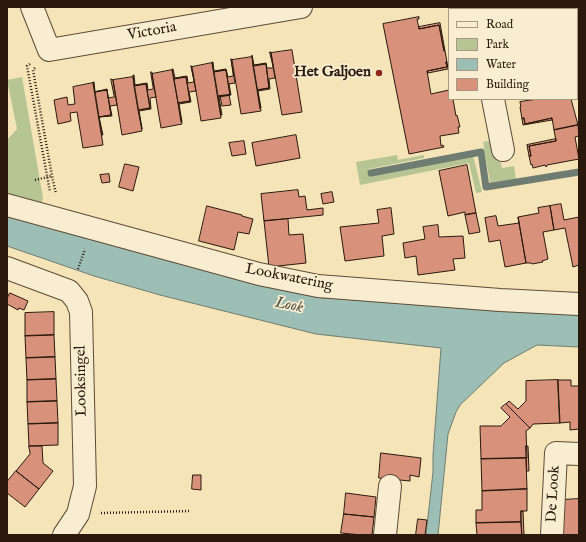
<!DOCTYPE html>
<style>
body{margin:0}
#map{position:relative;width:586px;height:542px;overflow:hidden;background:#f5e4b7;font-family:"IM FELL English",serif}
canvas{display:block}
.frame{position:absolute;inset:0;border:8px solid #2a190c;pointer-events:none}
.legend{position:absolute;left:448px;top:8px;width:130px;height:92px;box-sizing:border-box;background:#f8edd0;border:1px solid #a69882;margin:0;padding:5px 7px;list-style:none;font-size:12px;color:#2a190c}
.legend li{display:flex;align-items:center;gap:8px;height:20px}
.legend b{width:20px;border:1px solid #a69882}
</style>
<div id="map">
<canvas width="586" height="542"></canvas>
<div class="frame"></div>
<ul class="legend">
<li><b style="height:5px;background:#f8edd0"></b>Road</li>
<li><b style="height:11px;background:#b6c593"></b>Park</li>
<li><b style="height:11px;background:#9dbeb4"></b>Water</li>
<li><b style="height:11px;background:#d8917a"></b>Building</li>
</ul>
</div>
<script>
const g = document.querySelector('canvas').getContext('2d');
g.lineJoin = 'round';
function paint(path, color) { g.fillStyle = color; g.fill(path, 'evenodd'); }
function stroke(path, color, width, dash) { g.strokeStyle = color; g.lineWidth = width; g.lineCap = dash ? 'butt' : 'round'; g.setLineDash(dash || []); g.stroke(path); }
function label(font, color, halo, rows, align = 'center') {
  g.font = font + ' "IM FELL English",serif'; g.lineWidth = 3.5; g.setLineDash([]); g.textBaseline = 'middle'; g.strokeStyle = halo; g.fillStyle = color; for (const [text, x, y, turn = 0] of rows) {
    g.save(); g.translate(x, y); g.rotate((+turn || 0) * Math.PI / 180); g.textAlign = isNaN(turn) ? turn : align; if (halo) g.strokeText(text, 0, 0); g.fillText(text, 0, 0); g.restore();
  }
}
const green = new Path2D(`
 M 22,77 L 43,198 L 41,204 L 7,198 L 7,140 L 17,129 L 7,80 Z
 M 496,139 L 502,168 L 514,166 L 516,179 L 490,183 L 483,142 Z
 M 397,155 L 398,160 L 424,155 L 424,158 L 369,169 L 369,175 L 473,155 L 482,192 L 476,193 L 469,163 L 360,185 L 356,162 Z`);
const water = new Path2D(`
 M 7,214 L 263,285 L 322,298 L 355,299 L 579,315 L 579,347 L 537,345 L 504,363 L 460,405 L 456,412 L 448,434 L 438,535 L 426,535 L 433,472 L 433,455 L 441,348 L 316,334 L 160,295 L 94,276 L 7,246 Z`);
const stream = new Path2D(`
 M 371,173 L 481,152 L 486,187 L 579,172`);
const building = new Path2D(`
 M 531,7 L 553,7 L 551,7 L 551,9 L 531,9 Z
 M 419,17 L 419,19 L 417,19 L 419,29 L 439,25 L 444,51 L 445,51 L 447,62 L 446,62 L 447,67 L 427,71 L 431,94 L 449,90 L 449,99 L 453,99 L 456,116 L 457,115 L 460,127 L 458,127 L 459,133 L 440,136 L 441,146 L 443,145 L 444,147 L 409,154 L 383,24 Z
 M 440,23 L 445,51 L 444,51 L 439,25 L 419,29 L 419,27 Z
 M 292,50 L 302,112 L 282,115 L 271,53 Z
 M 270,52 L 271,52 L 271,53 L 275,78 L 269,79 L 270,89 L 258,91 L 261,108 L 260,109 L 257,90 L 269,88 L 266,64 L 253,66 L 252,55 L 254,65 L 266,63 L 267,68 L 273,68 Z
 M 252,57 L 261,111 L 241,114 L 232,60 Z
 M 231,59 L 235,83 L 229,84 L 231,95 L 219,97 L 222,115 L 221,115 L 218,96 L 230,95 L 226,70 L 214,72 L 212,62 L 213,62 L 214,71 L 226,69 L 228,77 L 233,76 Z
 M 446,62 L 447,62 L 448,69 L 428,73 L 427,71 L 447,67 Z
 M 212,63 L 221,118 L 201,121 L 192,67 Z
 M 266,64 L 269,88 L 257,90 L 253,66 Z
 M 191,66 L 196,91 L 189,92 L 191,102 L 179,104 L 182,122 L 181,122 L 178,103 L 190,101 L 186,77 L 174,79 L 172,69 L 173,69 L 175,78 L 187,76 L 188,83 L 194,82 Z
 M 172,70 L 182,124 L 161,128 L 152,74 Z
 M 226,70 L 230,95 L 218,96 L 214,72 Z
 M 151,72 L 152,72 L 152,74 L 156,97 L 150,98 L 151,109 L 139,111 L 142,128 L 142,129 L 138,110 L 150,108 L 146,84 L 134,86 L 133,75 L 134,75 L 135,85 L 147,83 L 148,90 L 153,89 Z
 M 133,77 L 142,131 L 122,135 L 113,80 Z
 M 186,77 L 190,101 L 178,103 L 174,79 Z
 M 111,79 L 113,80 L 117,105 L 110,106 L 112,116 L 99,117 L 103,135 L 102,135 L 99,117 L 111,115 L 107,90 L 95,92 L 93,82 L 94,82 L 95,92 L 107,89 L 108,98 L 114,97 Z
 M 93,83 L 103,145 L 83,148 L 77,112 L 70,113 L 71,121 L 58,124 L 54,100 L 67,97 L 68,105 L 75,104 L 73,87 Z
 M 146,84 L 150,108 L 138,110 L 134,86 Z
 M 107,90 L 111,115 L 99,117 L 95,92 Z
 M 229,95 L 231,105 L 222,106 L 220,96 Z
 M 538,99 L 571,99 L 578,125 L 554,130 L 552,118 L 525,124 L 524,118 L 522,119 L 520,107 L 521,107 L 520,102 Z
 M 524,118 L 525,124 L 552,118 L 552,120 L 523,125 L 522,119 Z
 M 578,125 L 579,136 L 575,137 L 579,159 L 547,165 L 547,166 L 546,167 L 545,165 L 533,168 L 532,164 L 531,165 L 529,156 L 531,156 L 529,146 L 556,141 L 554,130 Z
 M 296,135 L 300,158 L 256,166 L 252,143 Z
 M 556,139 L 556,141 L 529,146 L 531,156 L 529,156 L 527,145 Z
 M 244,141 L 246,154 L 232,156 L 229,143 Z
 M 125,164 L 139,167 L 133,191 L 119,187 Z
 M 467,165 L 476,213 L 465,215 L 465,212 L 448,216 L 439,171 Z
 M 109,174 L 110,182 L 102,183 L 100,175 Z
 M 298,190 L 299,197 L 305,196 L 307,210 L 323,208 L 323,215 L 264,221 L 261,194 Z
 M 332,192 L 334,202 L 323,204 L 321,194 Z
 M 561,204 L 564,220 L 579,217 L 579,265 L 573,267 L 565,228 L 554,230 L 550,206 Z
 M 207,206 L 242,215 L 242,216 L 253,219 L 249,234 L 238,232 L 234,250 L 199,241 Z
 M 550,206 L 554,230 L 543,232 L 548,259 L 542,261 L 543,262 L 532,264 L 531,263 L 526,263 L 518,217 L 539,213 L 538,208 Z
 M 391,208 L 394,234 L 382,236 L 384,256 L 345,261 L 340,227 L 379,223 L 377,210 Z
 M 476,213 L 480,232 L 469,234 L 465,215 Z
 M 496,216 L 498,226 L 519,223 L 518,217 L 526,263 L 505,267 L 500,240 L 489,242 L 485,218 Z
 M 288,219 L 289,235 L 303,234 L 306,263 L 269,267 L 264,221 Z
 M 438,225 L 439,237 L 463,236 L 465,258 L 453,259 L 455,270 L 418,275 L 416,256 L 405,258 L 403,243 L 425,239 L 423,227 Z
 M 10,293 L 28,301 L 24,310 L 19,308 L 18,310 L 7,304 L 7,299 Z
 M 54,312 L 54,335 L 25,336 L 25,313 Z
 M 54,335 L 55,357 L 26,358 L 25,336 Z
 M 55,357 L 56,379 L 27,380 L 26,358 Z
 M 56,379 L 57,401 L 27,402 L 27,380 Z
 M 558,380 L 571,380 L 571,386 L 579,386 L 579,429 L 570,430 L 570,422 L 560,423 Z
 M 558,380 L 560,423 L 533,424 L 530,428 L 506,404 L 509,401 L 518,409 L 526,401 L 526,381 Z
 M 57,401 L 58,423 L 28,424 L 27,402 Z
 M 506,404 L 530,428 L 526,431 L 527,458 L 481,459 L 480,426 L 501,426 L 510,417 L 501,408 Z
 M 58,423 L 58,445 L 29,446 L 28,424 Z
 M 29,446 L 42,446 L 43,463 L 53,471 L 39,489 L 16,471 L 30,454 Z
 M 526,446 L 528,446 L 529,471 L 527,471 Z
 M 381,453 L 421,458 L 419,477 L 410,475 L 410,481 L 379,478 Z
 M 526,458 L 527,489 L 482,491 L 481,459 Z
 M 16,471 L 39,489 L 25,507 L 7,493 L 7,482 Z
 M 193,475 L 201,475 L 201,490 L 192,489 Z
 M 527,489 L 527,511 L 521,511 L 521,522 L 476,523 L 476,510 L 482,510 L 482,491 Z
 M 346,493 L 376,497 L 374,517 L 344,514 Z
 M 579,499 L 579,535 L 562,535 L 562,500 Z
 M 521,511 L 523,511 L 524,535 L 522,535 Z
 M 344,514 L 374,517 L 372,535 L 361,535 L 341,533 Z
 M 418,519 L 427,520 L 425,535 L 416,535 Z
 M 521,522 L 522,535 L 477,535 L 476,523 Z`);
const path = new Path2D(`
 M 30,64 L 27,66 L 50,192
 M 35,68 L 33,70 L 52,176 L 56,194
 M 35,180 L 52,176
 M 78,269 L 85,249
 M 101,513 L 191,511`);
const minor = new Path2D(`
 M 32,7 L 49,50 L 301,7
 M 476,7 L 476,9
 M 493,99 L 503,150
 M 7,205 L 259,274 L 318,286 L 500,300 L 579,304
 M 7,268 L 69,291 L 77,301 L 81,312 L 85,486 L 78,514 L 64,535
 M 385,535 L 390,486
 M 552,535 L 556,453 L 579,454`);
const markers = [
 [379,73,4,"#8f2418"]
];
const streetNames = [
 ["Victoria",152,32,-10],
 ["Lookwatering",289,278,11],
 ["Looksingel",82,381,-91],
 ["De Look",554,494,-87]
];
const poiNames = [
 ["Het Galjoen",371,73]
];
const waterNames = [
 ["Look",289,306,11]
];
paint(green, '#b6c593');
paint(water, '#9dbeb4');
stroke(water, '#6f7c71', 1);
stroke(stream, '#6f7c71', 7);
paint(building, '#d8917a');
stroke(building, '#2a190c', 1);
stroke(minor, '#5d4c37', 24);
stroke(path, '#2a190c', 2.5, [1, 2]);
stroke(minor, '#f8edd0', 22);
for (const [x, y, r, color] of markers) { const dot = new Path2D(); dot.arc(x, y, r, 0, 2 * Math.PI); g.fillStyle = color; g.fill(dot); stroke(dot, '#f8edd0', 1.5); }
label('15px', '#2a190c', '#f8edd0', streetNames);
label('bold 15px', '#2a190c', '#f8edd0', poiNames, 'right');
label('italic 16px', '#525347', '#f8edd0', waterNames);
</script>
